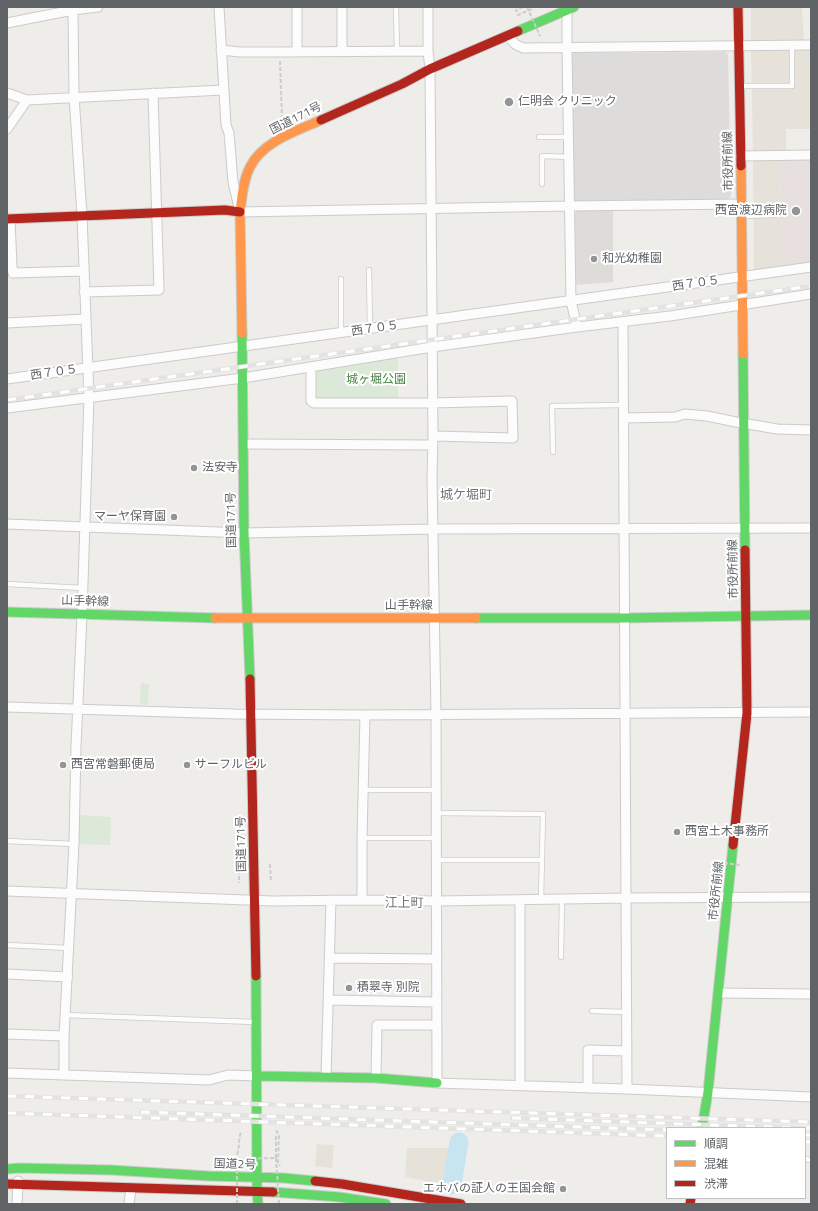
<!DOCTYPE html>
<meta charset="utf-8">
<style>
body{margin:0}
#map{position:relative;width:818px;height:1211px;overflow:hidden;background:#efedea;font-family:"Titillium Web","Noto Sans JP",sans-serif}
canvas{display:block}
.frame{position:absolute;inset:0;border:8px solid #606467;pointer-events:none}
.legend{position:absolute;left:666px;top:1127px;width:140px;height:72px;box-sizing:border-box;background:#fff;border:1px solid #bfc1c2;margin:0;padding:5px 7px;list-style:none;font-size:12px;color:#606467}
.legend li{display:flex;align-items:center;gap:8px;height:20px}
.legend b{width:20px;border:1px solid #bfc1c2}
</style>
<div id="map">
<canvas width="818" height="1211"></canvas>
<div class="frame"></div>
<ul class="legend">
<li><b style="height:5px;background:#63d668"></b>順調</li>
<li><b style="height:5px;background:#ff974d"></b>混雑</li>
<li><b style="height:5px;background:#b3261e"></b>渋滞</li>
</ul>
</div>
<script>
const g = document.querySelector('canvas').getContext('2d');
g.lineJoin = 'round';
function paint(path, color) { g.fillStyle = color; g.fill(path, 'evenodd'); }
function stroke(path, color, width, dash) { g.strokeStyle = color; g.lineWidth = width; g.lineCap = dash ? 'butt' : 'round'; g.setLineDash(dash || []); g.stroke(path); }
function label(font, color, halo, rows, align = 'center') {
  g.font = font + ' "Titillium Web","Noto Sans JP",sans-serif'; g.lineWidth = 4; g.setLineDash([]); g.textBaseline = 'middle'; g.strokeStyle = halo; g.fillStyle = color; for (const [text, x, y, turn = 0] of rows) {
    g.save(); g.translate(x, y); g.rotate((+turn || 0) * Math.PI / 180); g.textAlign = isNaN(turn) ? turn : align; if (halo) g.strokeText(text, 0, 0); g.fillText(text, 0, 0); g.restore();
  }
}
const commercial = new Path2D(`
 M 751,7 L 802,7 L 804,42 L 751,42 Z
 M 811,50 L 811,129 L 786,129 L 786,152 L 753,152 L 751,51 Z
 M 780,160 L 782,266 L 754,270 L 753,161 Z
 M 317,1144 L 334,1145 L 332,1168 L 315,1166 Z
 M 407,1148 L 455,1148 L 448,1185 L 405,1177 Z`);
const industrial = new Path2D(`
 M 726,52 L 728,55 L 731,196 L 727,200 L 576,201 L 573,198 L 571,56 L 574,53 Z`);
const education = new Path2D(`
 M 577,211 L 613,211 L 613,282 L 576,285 L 575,214 Z`);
const medical = new Path2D(`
 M 780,160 L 811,160 L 811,262 L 782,266 Z`);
const green = new Path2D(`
 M 398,357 L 398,401 L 323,401 L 315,396 L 315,374 L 321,367 Z
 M 141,683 L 149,684 L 148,705 L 140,704 Z
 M 78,815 L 111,817 L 110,845 L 77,844 Z`);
const river = new Path2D(`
 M 452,1185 L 459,1142`);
const path = new Path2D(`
 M 523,7 L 516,10 L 518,15 L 532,9
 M 280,61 L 282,119
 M 239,864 L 239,883
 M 270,864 L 271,882
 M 276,1130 L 279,1136 L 278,1163 L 280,1166
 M 276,1158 L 276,1136
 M 229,1163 C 242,1157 237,1143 241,1132`);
const lane = new Path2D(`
 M 396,7 L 397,51
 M 741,86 L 792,86 L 792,45
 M 539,137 L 568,137
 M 542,184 L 542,156 L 569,157
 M 743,216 L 774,215
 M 369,270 L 370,329
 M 341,279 L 341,333
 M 553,452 L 552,406 L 624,405
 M 7,584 L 83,588
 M 363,790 L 435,790
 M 435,813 L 543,814 L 541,899
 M 362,838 L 436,838
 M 7,841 L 74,844
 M 436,860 L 542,860
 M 7,945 L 68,948
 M 561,957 L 562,899
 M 592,1011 L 627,1012
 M 66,1015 L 254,1022
 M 805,1159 L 811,1160`);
const street = new Path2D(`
 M 219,7 L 226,125 L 229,133 L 233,182 L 240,212 L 569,206 L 741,204
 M 297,7 L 297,52
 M 342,7 L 342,51
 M 428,7 L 428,51 L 430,69 L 433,436 L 432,477 L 436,715 L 437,1083 L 627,1089 L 811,1097
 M 567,7 L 567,48 L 571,301 L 577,327
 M 7,23 L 73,10 L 98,7
 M 508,36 L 515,44 L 523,48 L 811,45
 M 221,50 L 240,52 L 280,52 L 428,51
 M 7,93 L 27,100
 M 7,129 L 27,100 L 223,90
 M 740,156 L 811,155
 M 7,266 L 12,266 L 10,219
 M 12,266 L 13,273 L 83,271
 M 84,292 L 159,290 L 153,93
 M 623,322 L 627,1089
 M 7,323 L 85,319
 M 311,367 L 311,401 L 314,403 L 432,403 L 512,401 L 513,438 L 433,436
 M 7,379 L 811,267
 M 7,408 L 243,378 L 432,347 L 577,327 L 670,316 L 811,294
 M 624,418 L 675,417 L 685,414 L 707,416 L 736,422 L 777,429 L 811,430
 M 244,444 L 432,445
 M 7,524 L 244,533 L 433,529 L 811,528
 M 7,707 L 234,714 L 365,715 L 811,712
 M 7,891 L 273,901 L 362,900 L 437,901 L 626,898 L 811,897
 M 362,900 L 362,838 L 365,715
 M 330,958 L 437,959
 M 7,974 L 68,977
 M 719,993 L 811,994
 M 329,1000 L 437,1002
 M 7,1034 L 64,1036
 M 7,1073 L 209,1080 L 228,1075 L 257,1076
 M 64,1075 L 64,1036 L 74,844 L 76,746 L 82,615 L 89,397 L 82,215 L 74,96 L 73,10 L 72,7
 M 326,1077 L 331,900
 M 376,1078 L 377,1025 L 437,1025
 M 520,1086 L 520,900
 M 588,1088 L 588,1050 L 627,1051
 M 17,1204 L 18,1181
 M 129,1204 L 131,1188`);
const fast = new Path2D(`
 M 518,31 L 574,7
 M 242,333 L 244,533 L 250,679
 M 743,354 L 745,550
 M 7,612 L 215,618
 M 476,618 L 625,618 L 811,615
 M 256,976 L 257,1191
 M 257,1076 L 376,1078 L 437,1083
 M 702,1128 L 708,1092 L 733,845
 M 7,1169 L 19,1168 L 111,1170 L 208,1176 L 284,1178 L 315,1181
 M 257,1191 L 258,1204
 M 273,1192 L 339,1197 L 386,1204`);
const slow = new Path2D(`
 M 741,166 L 743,354
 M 242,333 L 240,212 C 242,197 243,181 250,167 C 263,141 297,131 321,120
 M 215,618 L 476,618`);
const jam = new Path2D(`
 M 738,7 L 741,166
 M 321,120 L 402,84 L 430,69 L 518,31
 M 7,219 L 225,210 L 240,212
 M 250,679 L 256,976
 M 733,845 L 747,713 L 745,550
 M 315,1181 L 342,1184 L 461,1204
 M 7,1184 L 273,1192
 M 690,1204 L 691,1198`);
const rail = new Path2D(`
 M 7,400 L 811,286
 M 7,1096 L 811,1122
 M 141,1112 L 667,1130
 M 7,1113 L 667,1136
 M 512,1118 L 799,1128
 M 805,1128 L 811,1128
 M 805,1135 L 811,1135
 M 805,1142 L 811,1142`);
const pathBridge = new Path2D(`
 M 527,7 L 540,36
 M 724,863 L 741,865
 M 237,1204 L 237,1159 L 276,1158 L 279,1204`);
const markers = [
 [509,102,5,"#929495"],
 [796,211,5,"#929495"],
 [594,259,4,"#929495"],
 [194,468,4,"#929495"],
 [174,517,4,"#929495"],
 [63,765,4,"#929495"],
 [187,765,4,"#929495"],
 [677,832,4,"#929495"],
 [349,988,4,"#929495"],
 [563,1189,4,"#929495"]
];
const poiNames = [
 ["仁明会 クリニック",518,102],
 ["西宮渡辺病院",787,211,"right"],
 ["和光幼稚園",602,259],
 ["法安寺",202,468],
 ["マーヤ保育園",166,517,"right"],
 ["西宮常磐郵便局",71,765],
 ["サーフルビル",195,765],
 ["西宮土木事務所",685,832],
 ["積翠寺 別院",357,988],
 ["エホバの証人の王国会館",555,1189,"right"]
];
const streetNames = [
 ["国道171号",296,119,-27],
 ["市役所前線",729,161,-91],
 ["西７０５",696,284,-8],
 ["西７０５",375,329,-8],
 ["西７０５",54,373,-8],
 ["国道171号",232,520,-91],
 ["市役所前線",734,569,-91],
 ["山手幹線",85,602,2],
 ["山手幹線",409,606],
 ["国道171号",242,844,-91],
 ["市役所前線",717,891,-84],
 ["国道2号",235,1165,2]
];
const parkNames = [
 ["城ヶ堀公園",376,380]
];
const neighbourhoodNames = [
 ["城ケ堀町",466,496],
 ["江上町",404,904]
];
paint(commercial, '#e6e2d9');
paint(industrial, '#dedcdb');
paint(education, '#dedcd9');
paint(medical, '#e8dfdf');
paint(green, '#dce8d8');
stroke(river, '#c6e5f1', 19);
stroke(lane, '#cbcbca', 6);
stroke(street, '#cbcbca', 11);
stroke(fast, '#cbcbca', 11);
stroke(slow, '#cbcbca', 11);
stroke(jam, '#cbcbca', 11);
stroke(path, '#cbcecc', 2, [4, 2]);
stroke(lane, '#fdfcfc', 4.5);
stroke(street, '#fdfcfc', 9);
stroke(fast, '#63d668', 9);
stroke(slow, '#ff974d', 9);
stroke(jam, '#b3261e', 9);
stroke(rail, '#e3e3e2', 4.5);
stroke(rail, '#fff', 3, [9]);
stroke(pathBridge, '#cbcecc', 2, [4, 2]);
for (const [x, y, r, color] of markers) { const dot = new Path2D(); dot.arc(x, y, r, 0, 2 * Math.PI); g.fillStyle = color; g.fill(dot); stroke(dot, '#fff', 1.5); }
label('12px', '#606467', '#fff', poiNames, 'left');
label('12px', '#606467', '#fff', streetNames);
label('12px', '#488343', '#fff', parkNames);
label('13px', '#717679', '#fff', neighbourhoodNames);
</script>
